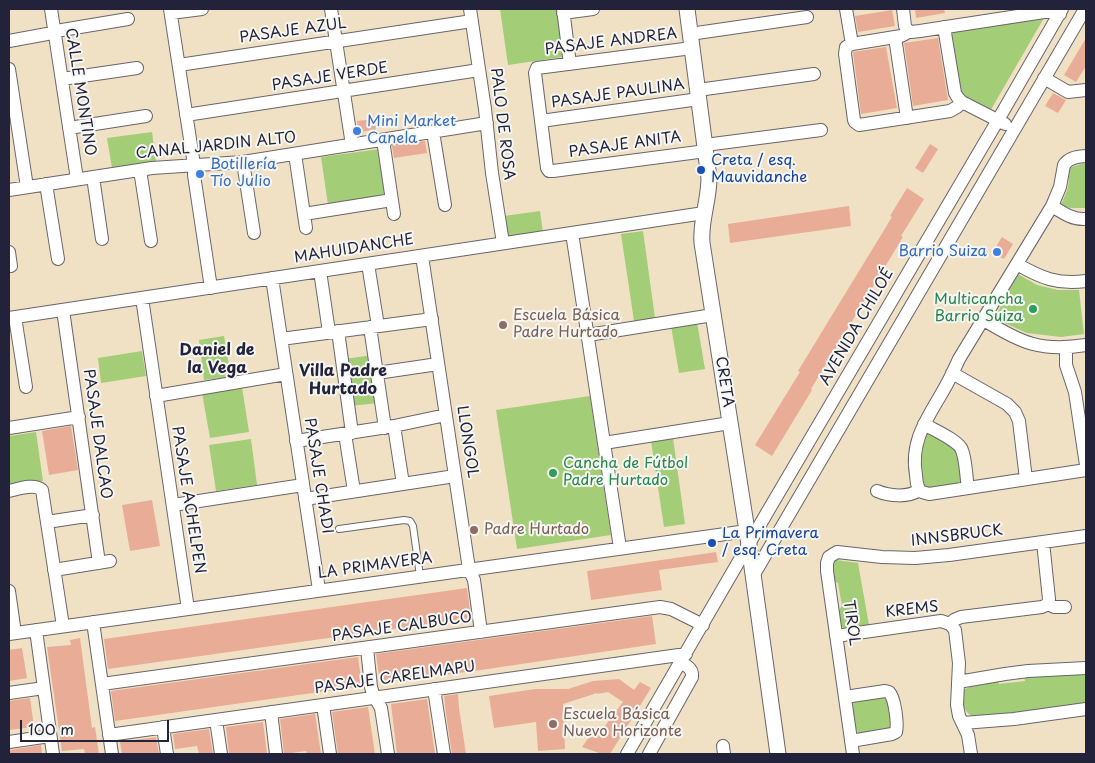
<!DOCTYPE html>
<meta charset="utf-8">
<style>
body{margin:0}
#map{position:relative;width:1095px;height:763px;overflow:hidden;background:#f0e1c4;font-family:"Playpen Sans",sans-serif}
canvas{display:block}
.frame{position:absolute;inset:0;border:10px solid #22223b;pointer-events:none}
.scale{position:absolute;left:20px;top:720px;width:149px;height:22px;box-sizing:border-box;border:2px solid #22223b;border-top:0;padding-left:6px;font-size:15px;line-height:18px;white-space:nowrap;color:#22223b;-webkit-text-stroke:4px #f6f6f2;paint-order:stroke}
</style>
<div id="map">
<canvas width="1095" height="763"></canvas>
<div class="frame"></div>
<div class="scale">100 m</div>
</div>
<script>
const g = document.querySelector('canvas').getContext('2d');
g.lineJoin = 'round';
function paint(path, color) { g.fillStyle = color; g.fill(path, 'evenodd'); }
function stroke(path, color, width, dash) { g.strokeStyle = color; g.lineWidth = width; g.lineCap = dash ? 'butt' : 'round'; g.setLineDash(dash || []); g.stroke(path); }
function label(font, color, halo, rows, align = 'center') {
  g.font = font + ' "Playpen Sans",sans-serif'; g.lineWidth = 4; g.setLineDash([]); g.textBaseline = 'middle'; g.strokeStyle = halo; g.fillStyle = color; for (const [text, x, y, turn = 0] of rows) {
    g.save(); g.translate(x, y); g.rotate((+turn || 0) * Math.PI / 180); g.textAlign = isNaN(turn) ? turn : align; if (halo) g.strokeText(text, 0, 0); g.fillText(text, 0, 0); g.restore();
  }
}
const green = new Path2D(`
 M 500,9 L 557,9 L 563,57 L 508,65 Z
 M 1044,18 L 989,113 L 960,96 L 949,32 Z
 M 152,132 L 156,161 L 112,168 L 107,138 Z
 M 380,149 L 388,198 L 328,205 L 321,157 Z
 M 1086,163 L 1086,208 L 1070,208 L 1061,205 C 1063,199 1067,193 1068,187 C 1072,168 1062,168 1086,163 Z
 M 540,211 L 543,232 L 507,238 L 504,216 Z
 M 643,231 L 655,318 L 634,321 L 621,234 Z
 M 1018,274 L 1037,285 L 1058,290 L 1079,290 L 1084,334 L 1061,337 L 1027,333 L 1002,322 L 996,315 Z
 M 697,322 L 705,369 L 679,373 L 671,326 Z
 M 224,336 L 231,377 L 204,380 L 199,340 Z
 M 142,351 L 146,376 L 101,383 L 98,358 Z
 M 373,355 L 378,403 L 350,406 L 344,359 Z
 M 242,387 L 249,432 L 210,438 L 202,393 Z
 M 590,396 L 611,535 L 517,549 L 496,410 Z
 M 36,432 L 43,481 L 9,487 L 9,436 Z
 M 928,434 L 949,445 L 958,454 L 962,483 L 930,489 L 924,486 L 921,482 L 919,455 L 925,435 Z
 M 673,438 L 685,524 L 664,527 L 651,441 Z
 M 251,439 L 257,485 L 216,491 L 209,445 Z
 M 836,560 L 858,563 L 869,625 L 846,629 L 840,626 L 838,611 L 842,606 L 838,583 L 833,581 L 832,564 Z
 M 1086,673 L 1086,705 L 973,717 C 963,711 960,700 965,689 L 974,685 L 998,681 L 999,684 L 1025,681 L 1024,677 Z
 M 888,697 L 891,729 L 859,734 L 855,727 L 853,702 L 856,700 Z`);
const building = new Path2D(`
 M 915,9 L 944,9 L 945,13 L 916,18 Z
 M 892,10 L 895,26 L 858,32 L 855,16 Z
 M 938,38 L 948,100 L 913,106 L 904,43 Z
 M 1086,38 L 1086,66 L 1076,82 L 1064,75 Z
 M 886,47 L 897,108 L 861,114 L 853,52 Z
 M 1053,93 L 1066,100 L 1058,113 L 1045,106 Z
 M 375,119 L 376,130 L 358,132 L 357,121 Z
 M 425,141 L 427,153 L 394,158 L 392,146 Z
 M 930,144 L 938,149 L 923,173 L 915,168 Z
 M 907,188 L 924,199 L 901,236 L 903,237 L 811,389 L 812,390 L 772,456 L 755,445 L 800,372 L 798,371 L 892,217 L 890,216 Z
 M 849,206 L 851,226 L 730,243 L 728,224 Z
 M 1002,237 L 1013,244 L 1004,259 L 992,253 Z
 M 71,426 L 78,470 L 49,475 L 42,431 Z
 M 152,500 L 160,546 L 130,551 L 122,505 Z
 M 716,552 L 718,562 L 659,570 L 662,590 L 591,600 L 587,571 Z
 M 467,588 L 471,618 L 108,669 L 104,639 Z
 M 652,616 L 656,644 L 474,671 L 380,683 L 376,654 Z
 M 80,638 L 92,728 L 95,727 L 99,754 L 85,754 L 84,749 L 62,751 L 47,647 L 71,645 L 70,640 Z
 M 22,648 L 27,678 L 9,681 L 9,650 Z
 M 358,657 L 362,686 L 115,721 L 111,691 Z
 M 619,679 L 634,690 L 640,682 L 651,688 L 610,754 L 602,754 L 582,747 L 590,736 L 596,738 L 623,702 L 608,692 L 597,694 L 597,693 L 563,704 L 565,749 L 538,751 L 536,722 L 494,728 L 489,696 L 535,689 L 568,689 L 593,681 Z
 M 458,694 L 459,708 L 466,754 L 452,754 L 446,714 L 444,696 Z
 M 30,698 L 34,727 L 9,730 L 9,701 Z
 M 427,699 L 435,754 L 397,754 L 391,704 Z
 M 368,707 L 375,754 L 338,754 L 332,712 Z
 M 315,714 L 321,754 L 307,754 L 306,751 L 284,754 L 280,719 Z
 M 263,722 L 267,754 L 229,754 L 226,727 Z
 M 209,729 L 213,754 L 199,754 L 197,746 L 175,749 L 173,734 Z
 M 156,737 L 159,754 L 122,754 L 120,742 Z
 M 41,745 L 42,753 L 9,754 L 9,750 Z`);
const service = new Path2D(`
 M 339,529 L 404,520 L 410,521 L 413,526 L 420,576`);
const minor = new Path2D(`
 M 51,9 L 77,179
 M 170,9 L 194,165 L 194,175 L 211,288
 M 331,9 L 352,145
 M 470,9 L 485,109 L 492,173 L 503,243
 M 563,9 L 570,64
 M 846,9 L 852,44
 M 903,9 L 905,26 L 908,31
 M 171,13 L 202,9
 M 563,13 L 593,9
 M 944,27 L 955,93 L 958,98 L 962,102 L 1005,124
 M 690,34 L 807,17
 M 895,37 L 907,118
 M 9,41 L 47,34 L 62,30 L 128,19
 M 692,48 L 537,68 L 535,73 L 547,168 L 549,171 L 553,171 L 706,151
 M 179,65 L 472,21
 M 9,69 L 27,187
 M 1044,78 L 1068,92 L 1086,90
 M 62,79 L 137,68
 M 698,90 L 814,74
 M 962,102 L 957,107 L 950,111 L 859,125 L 855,122 L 854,120 L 845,54 L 846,47 L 852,44 L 901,36 L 905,34 L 908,31 L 911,32 L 920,31 L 1044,12 L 1054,12 L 1060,14
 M 186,115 L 479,70
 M 541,121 L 699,99
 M 69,128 L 146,116
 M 433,132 L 445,205
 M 383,140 L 394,214
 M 705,145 L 821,130
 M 295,154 L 306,228
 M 243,162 L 254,233
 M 140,170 L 151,241
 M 93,177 L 102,239
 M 46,184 L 58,259
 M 9,190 L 152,168 L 243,162 L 487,123
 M 1052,206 C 1063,213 1073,220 1086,219
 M 304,214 L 392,200
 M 572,233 L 620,548
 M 9,252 L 11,266
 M 422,256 L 469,569 L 474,580 L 481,632
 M 368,264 L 378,326
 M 1017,264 C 1041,278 1058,285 1086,281
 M 320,271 L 329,332
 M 272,278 L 319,590
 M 142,298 L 188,609
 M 63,310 L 99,563
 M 15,317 L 26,387
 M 9,318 L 704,213
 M 984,320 C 1021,343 1041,352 1086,345
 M 370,327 L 385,428
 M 338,331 L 352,433
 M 588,335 L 713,315
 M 281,339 L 432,319
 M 1066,348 L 1066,365 L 1075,392 L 1086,465
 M 377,373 L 438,364
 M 952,373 L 1007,404 L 1015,412 L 1019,421 L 1026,479
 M 156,396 L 286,374
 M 924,424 C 934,430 955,439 961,448 C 966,457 966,477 968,488
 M 394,426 L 403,484
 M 9,428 L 79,417
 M 345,434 L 354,491
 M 296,441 L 394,426 L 446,415
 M 604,443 L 730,423
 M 919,490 C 917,485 916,480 916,475 C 910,441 927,419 943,391 C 949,381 954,370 959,359 L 1052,206 L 1060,187 L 1064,165 C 1069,157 1078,157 1086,156
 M 919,490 L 922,492 L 929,494 L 1086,470
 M 9,491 C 18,489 34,483 42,490 L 63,626
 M 877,491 C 889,496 908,498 919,490
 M 305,499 L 455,476
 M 173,505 L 303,485
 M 47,522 L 93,515
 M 54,570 L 110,561
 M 753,576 L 1085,9
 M 9,591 L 15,633
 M 1048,604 L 1054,607 L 1065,607
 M 93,622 L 112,754
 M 950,624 L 954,620 L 961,617 L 1042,607 L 1048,604 L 1049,599 L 1043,542
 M 950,624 L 955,630 L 959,663 L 957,705 L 959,716 L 968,735 L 971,754
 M 36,630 L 53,754
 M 9,634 L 747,531
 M 836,636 L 941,621 L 950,624
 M 367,648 L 371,687 L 373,694 L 381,708 L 388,754
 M 958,682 L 1005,674 L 1028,671 L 1086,668
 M 102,684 L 660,607 L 671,609 L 703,625
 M 434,689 L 444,754
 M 9,693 L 44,688
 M 845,697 L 885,691 L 889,692 C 895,698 898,724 896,732 L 892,734 L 851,741
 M 323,705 L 330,754
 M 271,712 L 276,754
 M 216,720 L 221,754
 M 963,723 L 1014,719 L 1086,709
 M 163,727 L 167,754
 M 109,735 L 686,654
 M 9,742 L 50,736
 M 723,746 L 724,754
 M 627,754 L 768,511 L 998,120 L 1062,9
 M 649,754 L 692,677 C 693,669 687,666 681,662
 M 853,754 L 827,571 L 827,563 L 829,557 L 837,552 L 882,557 L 915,558 L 949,555 L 1086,536`);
const tertiary = new Path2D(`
 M 687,9 L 709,178 C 709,201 700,221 702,243 L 747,531 L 778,754`);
const markers = [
 [357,131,5,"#3f7fe0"],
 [701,170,5,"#1a4fb4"],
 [200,174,5,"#3f7fe0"],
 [997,252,5,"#3f7fe0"],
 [1033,309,5,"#2e9e5b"],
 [503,325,5,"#8d6e63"],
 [553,473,5,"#2e9e5b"],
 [474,530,5,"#8d6e63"],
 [712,543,5,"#1a4fb4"],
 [553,724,5,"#8d6e63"]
];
const streetNames = [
 ["PASAJE AZUL",293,31,-8],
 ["PASAJE ANDREA",611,42,-7],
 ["PASAJE VERDE",330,77,-9],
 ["CALLE MONTINO",80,92,81],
 ["PASAJE PAULINA",618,94,-8],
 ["PALO DE ROSA",502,124,83],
 ["PASAJE ANITA",625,145,-8],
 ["CANAL JARDIN ALTO",216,146,-6],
 ["MAHUIDANCHE",354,249,-9],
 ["AVENIDA CHILOÉ",857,327,-60],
 ["CRETA",724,382,81],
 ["PASAJE DALCAO",97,434,82],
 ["LLONGOL",467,442,81],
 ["PASAJE CHADI",318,476,81],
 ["PASAJE ACHELPEN",188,500,81],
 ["INNSBRUCK",957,536,-7],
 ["LA PRIMAVERA",375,566,-8],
 ["KREMS",912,610,-6],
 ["TIROL",851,623,82],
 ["PASAJE CALBUCO",402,627,-8],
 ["PASAJE CARELMAPU",395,678,-8]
];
const shopNames = [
 ["Mini Market",367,122],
 ["Canela",367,139],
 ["Botillería",210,165],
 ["Tío Julio",210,182],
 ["Barrio Suiza",987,252,"right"]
];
const transitNames = [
 ["Creta / esq.",711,161],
 ["Mauvidanche",711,178],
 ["La Primavera",722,534],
 ["/ esq. Creta",722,551]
];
const leisureNames = [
 ["Multicancha",1023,300],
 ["Barrio Suiza",1023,317],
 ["Cancha de Fútbol",563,464,"left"],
 ["Padre Hurtado",563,481,"left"]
];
const educationNames = [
 ["Escuela Básica",513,316],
 ["Padre Hurtado",513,333],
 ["Padre Hurtado",484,530],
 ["Escuela Básica",563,715],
 ["Nuevo Horizonte",563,732]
];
const neighbourhoodNames = [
 ["Daniel de",217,351],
 ["la Vega",217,369],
 ["Villa Padre",343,372],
 ["Hurtado",343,390]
];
paint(green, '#a4cd78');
paint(building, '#e9ac96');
stroke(service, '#6a656b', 8);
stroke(minor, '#6a656b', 14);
stroke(tertiary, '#6a656b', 17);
stroke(service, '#fff', 6);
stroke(minor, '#fff', 12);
stroke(tertiary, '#fff', 15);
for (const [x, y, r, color] of markers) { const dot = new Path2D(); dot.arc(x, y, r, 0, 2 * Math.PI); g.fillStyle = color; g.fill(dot); stroke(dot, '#f6f6f2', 2); }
label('15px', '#22223b', '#f6f6f2', streetNames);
label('15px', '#366cbe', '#f6f6f2', shopNames, 'left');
label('15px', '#164399', '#f6f6f2', transitNames, 'left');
label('15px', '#27864d', '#f6f6f2', leisureNames, 'right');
label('15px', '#785e54', '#f6f6f2', educationNames, 'left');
label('bold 16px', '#22223b', '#f6f6f2', neighbourhoodNames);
</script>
